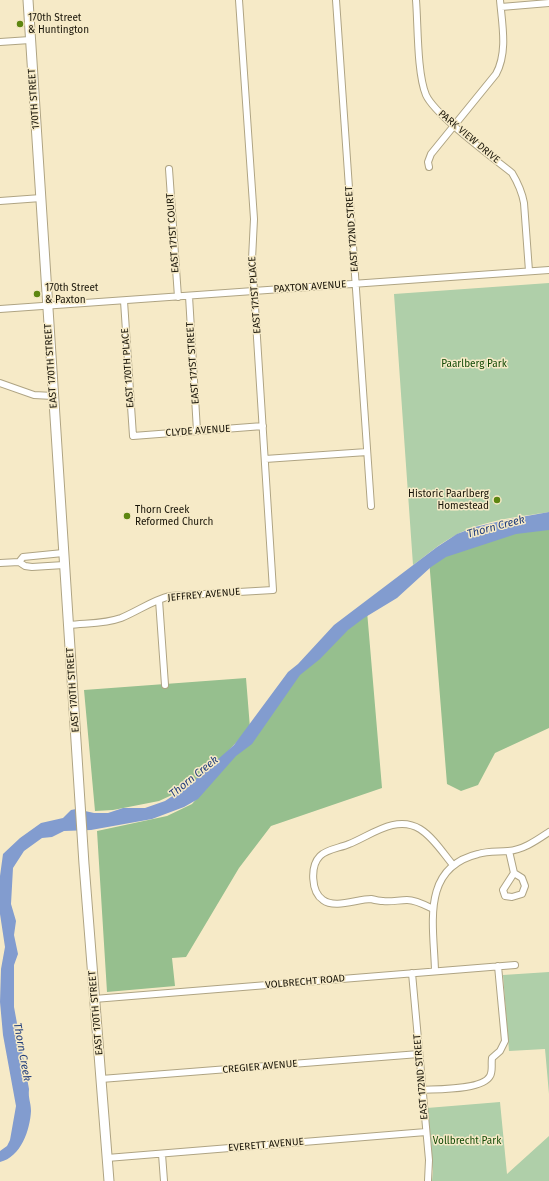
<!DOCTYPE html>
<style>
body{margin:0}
canvas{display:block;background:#f6eac7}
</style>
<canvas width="549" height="1181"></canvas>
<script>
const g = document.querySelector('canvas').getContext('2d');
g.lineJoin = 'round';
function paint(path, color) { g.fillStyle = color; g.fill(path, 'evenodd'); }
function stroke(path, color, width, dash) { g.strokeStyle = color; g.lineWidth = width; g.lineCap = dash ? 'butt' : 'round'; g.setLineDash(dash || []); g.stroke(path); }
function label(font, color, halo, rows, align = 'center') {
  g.font = font + ' "Fira Sans",sans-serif'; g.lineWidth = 3; g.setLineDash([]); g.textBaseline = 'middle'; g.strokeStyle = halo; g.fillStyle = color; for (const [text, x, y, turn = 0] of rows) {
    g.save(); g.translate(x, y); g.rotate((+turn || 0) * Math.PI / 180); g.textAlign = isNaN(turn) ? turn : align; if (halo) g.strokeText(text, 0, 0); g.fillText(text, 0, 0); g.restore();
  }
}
const green = new Path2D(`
 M 549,283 L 549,512 C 519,517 483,520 456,535 C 440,543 427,555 413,565 L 394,294 Z
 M 549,972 L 549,1094 L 545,1049 L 509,1051 L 503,975 Z
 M 500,1102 L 507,1174 L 549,1136 L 549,1181 L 432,1181 L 433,1171 L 427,1108 Z`);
const forest = new Path2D(`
 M 549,520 L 549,728 L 495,753 L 478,785 L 461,791 L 447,784 L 429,559 Z
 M 367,611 L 382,788 L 271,826 L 239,868 L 186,957 L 172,958 L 175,986 L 107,992 L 97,831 L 167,816 L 192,804 L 245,744 L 278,698 L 339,631 Z
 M 246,678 L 250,728 L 205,775 L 172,795 L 159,801 L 113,810 L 95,811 L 84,690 Z`);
const water = new Path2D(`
 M 549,512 L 549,530 L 516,534 L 446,557 L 431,567 L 397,598 L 364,618 L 348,630 L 320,659 L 300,675 L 252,744 L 236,756 L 198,799 L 184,807 L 152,819 L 91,830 L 64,831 L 52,837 L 42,838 L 24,851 L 13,868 L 11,904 L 16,921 L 14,935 L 18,954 L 14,965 L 14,1007 L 29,1089 C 28,1099 31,1102 31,1111 C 30,1130 21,1157 0,1162 L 0,1151 L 7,1146 L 10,1140 L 16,1106 L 3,1035 L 0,1002 L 1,969 L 5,947 L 0,914 L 0,876 L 3,854 L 20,838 L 41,823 L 63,818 L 71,810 L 76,809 L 94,813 L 108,813 L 123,808 L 145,808 L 165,801 L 189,785 L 234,745 L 288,672 L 298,664 L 334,625 L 437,547 L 457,534 L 475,527 L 510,519 Z`);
const street = new Path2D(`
 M 336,0 L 371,506
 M 416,0 C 418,24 417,74 426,95 C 435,115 492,157 512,173 C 518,183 522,192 524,203 L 529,271
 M 501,7 L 549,3
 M 0,42 L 30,40
 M 429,167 L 428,162 L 431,154 L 496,74 C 508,52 502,24 500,0
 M 169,169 L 178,297
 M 0,201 L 41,198
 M 189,296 L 197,431
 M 124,301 L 133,436 L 263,426
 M 0,309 L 549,270
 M 0,383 L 34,395 L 53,396
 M 265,459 L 367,452
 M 19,562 L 23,557 L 63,553
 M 0,563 L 19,562 L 25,566 L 32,567 L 64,565
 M 159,600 L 165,685
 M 69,625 C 86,623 105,624 121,618 C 138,611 153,600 170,596 L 273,590 L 252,259 L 254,219 L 239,0
 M 509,851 L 514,873 L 503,890 L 505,896 L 512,897 L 522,894 L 525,886 L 522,878 L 514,873
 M 433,909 C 425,905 416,900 407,900 C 399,900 391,902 383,901 C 379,901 375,900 371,899 C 357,899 335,909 323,900 C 311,892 310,866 320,856 C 327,849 340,848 349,844 C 370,836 396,814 420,829 C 433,837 443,853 453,865
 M 435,971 C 434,926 420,868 478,854 C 488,851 498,852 508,851 C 523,850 537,840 549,832
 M 412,973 L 429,1160 L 428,1181
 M 94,999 L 515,965
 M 101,1079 L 419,1054
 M 422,1090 C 437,1089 483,1090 490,1076 C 493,1071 491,1064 492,1058 L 500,1051 L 505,1041 L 498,966
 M 162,1154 L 164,1181
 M 107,1158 L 426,1132`);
const secondary = new Path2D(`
 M 28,0 L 84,864 L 109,1181`);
const markers = [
 [20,24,4,"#5d8611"],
 [37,294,4,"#5d8611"],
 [497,500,4,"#5d8611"],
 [127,516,4,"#5d8611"]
];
const poiNames = [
 ["170th Street",28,18],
 ["& Huntington",28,30],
 ["170th Street",45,288],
 ["& Paxton",45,300],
 ["Historic Paarlberg",489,494,"right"],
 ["Homestead",489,506,"right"],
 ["Thorn Creek",135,510],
 ["Reformed Church",135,522]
];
const streetNames = [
 ["170TH STREET",34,99,-94],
 ["PARK VIEW DRIVE",469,137,40],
 ["EAST 172ND STREET",352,229,-94],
 ["EAST 171ST COURT",173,233,-94],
 ["PAXTON AVENUE",310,287,-4],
 ["EAST 171ST PLACE",255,295,-94],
 ["EAST 171ST STREET",193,363,-94],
 ["EAST 170TH STREET",51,366,-94],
 ["EAST 170TH PLACE",128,368,-94],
 ["CLYDE AVENUE",198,431,-4],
 ["JEFFREY AVENUE",204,595,-5],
 ["EAST 170TH STREET",73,690,-94],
 ["VOLBRECHT ROAD",305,982,-5],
 ["EAST 170TH STREET",96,1013,-95],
 ["CREGIER AVENUE",260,1067,-5],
 ["EAST 172ND STREET",421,1077,-95],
 ["EVERETT AVENUE",266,1145,-5]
];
const parkNames = [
 ["Paarlberg Park",474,364],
 ["Vollbrecht Park",467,1141]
];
const waterNames = [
 ["Thorn Creek",496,527,-15],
 ["Thorn Creek",194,777,-39],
 ["Thorn Creek",22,1052,80]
];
paint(green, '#afcfa9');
paint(forest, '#96bf8e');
paint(water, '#829ccf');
stroke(street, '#afa483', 8);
stroke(secondary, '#afa483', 11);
stroke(street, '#fff', 6);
stroke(secondary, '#fff', 9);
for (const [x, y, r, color] of markers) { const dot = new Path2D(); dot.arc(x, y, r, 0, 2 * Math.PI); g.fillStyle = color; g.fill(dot); stroke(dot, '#f6eac7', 1.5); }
label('10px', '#171307', '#f6eac7', poiNames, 'left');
label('10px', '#171307', '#f6eac7', streetNames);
label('10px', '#114905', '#f6eac7', parkNames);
label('italic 11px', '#223e7c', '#f6eac7', waterNames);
</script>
